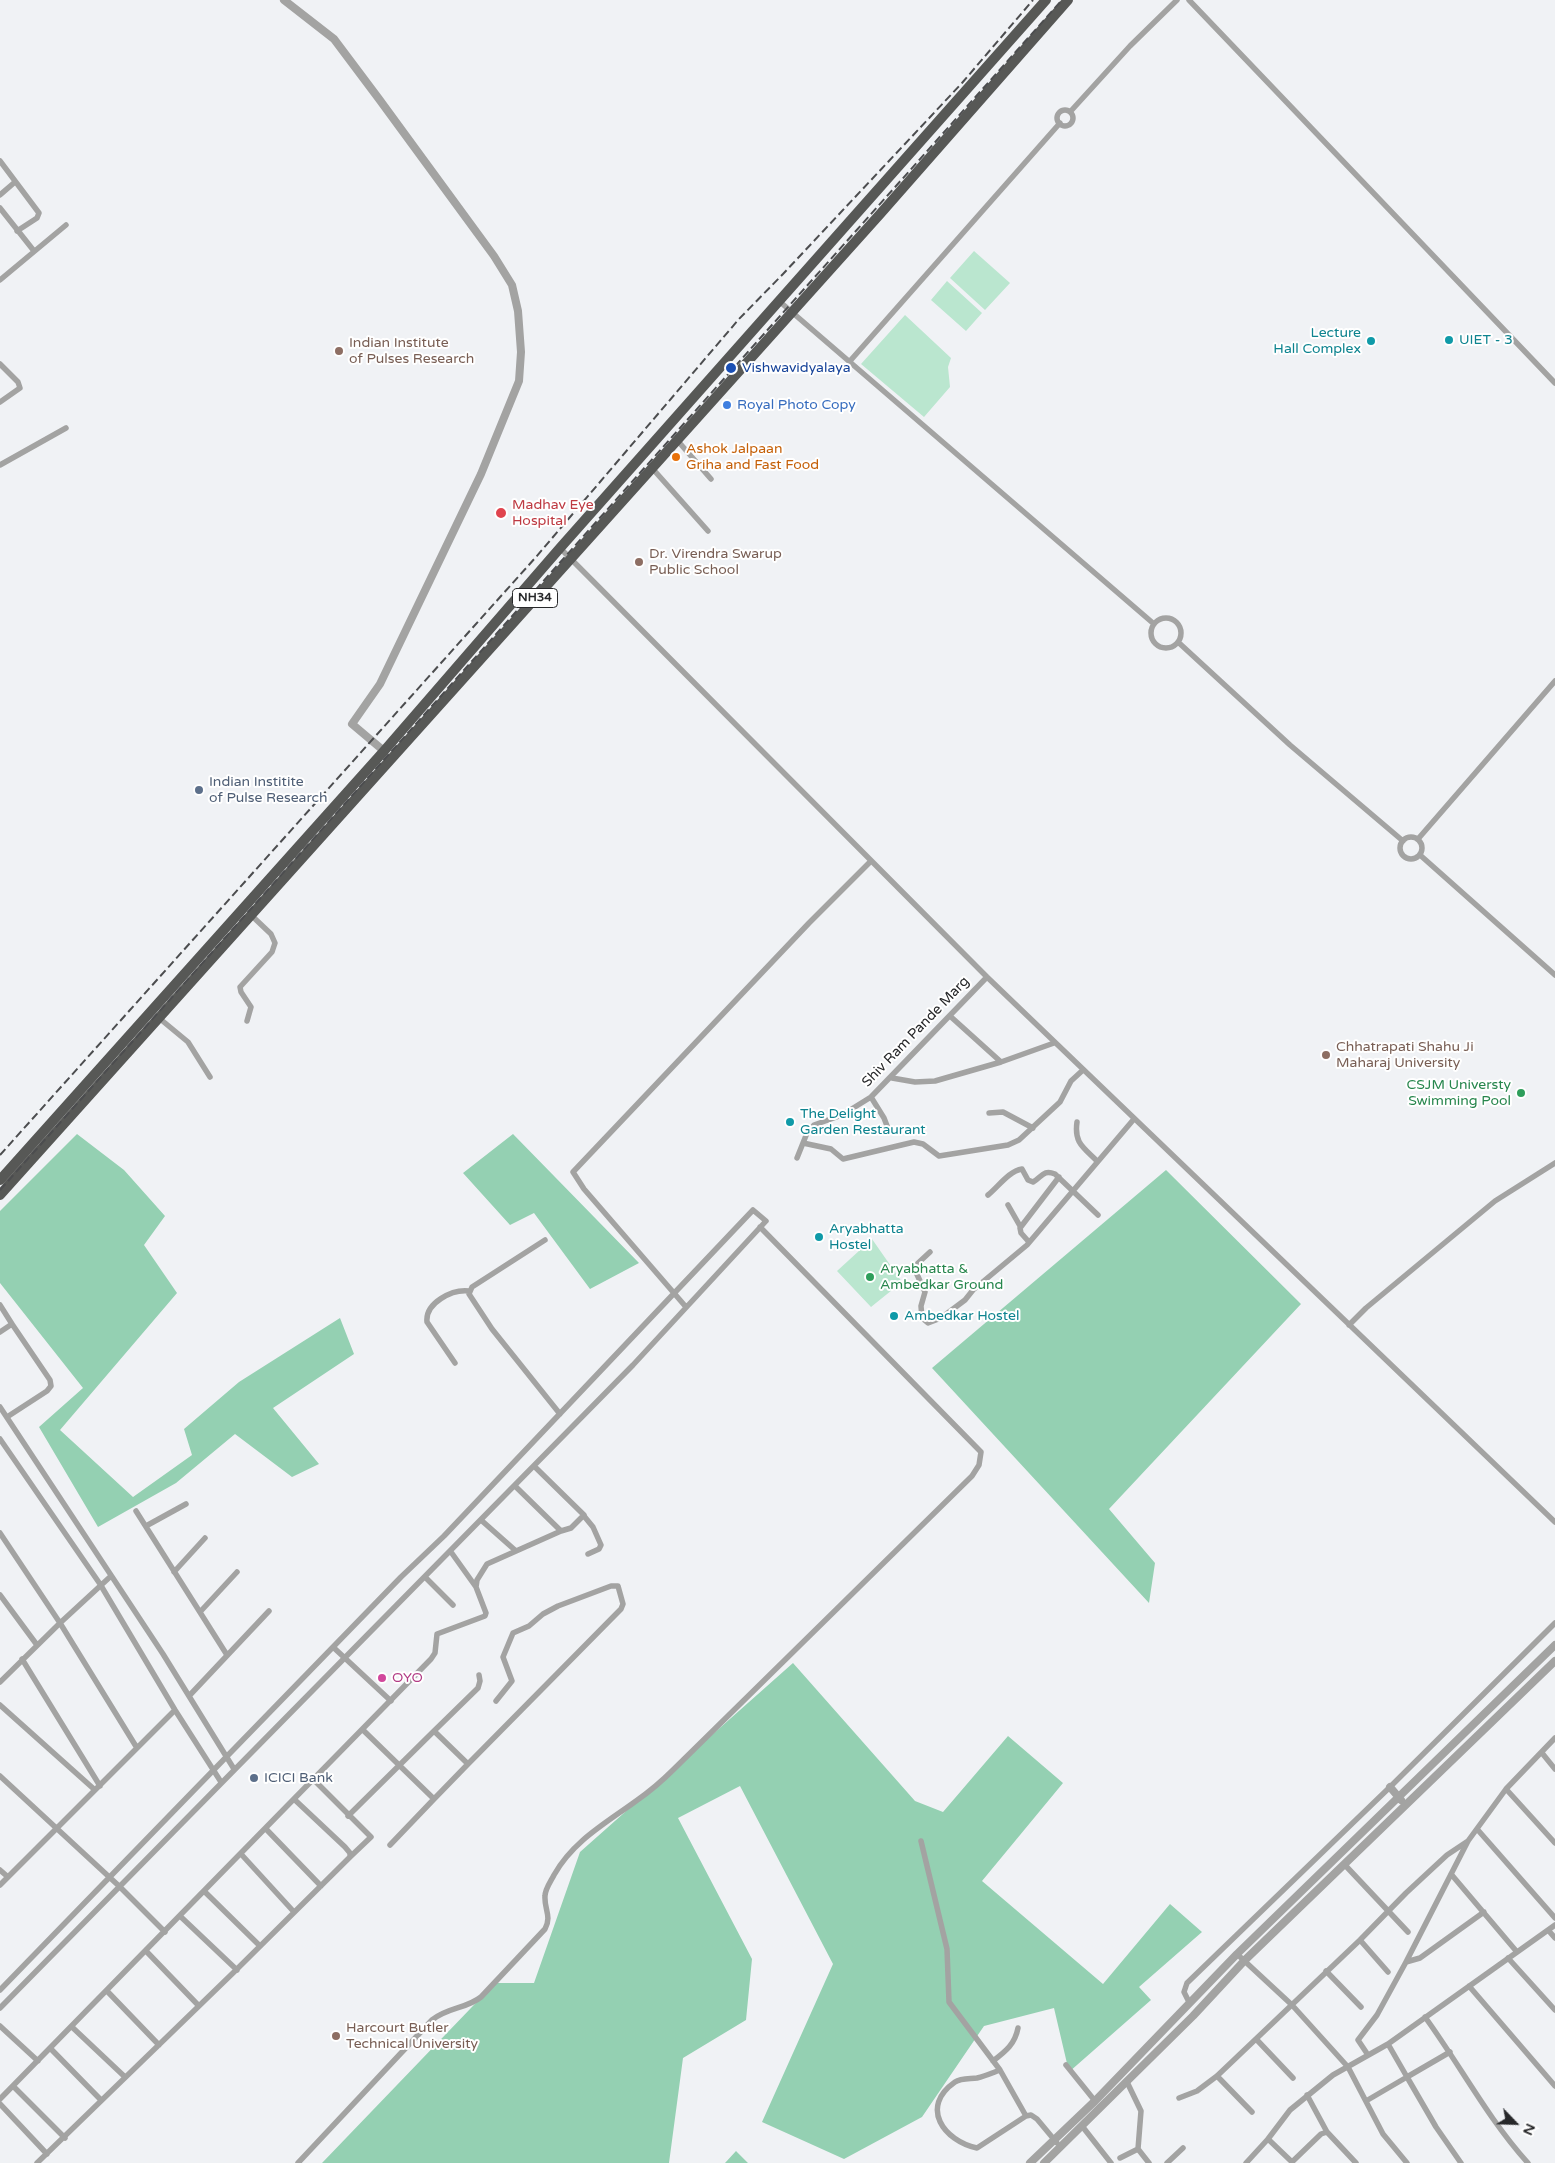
<!DOCTYPE html>
<style>
body{margin:0}
#map{position:relative;width:1555px;height:2163px;overflow:hidden;background:#f0f2f5;font-family:"Varela Round",sans-serif}
canvas{display:block}
.north{position:absolute;left:1490px;top:2098px;width:50px;height:50px;-webkit-text-stroke:4px #fff;paint-order:stroke;rotate:114deg;font-size:14px;font-weight:700;line-height:20px;text-align:center;color:#27282a}
.north::after{content:'';display:block;margin:auto;width:18px;height:22px;background:#27282a;clip-path:polygon(50% 0,100% 100%,50% 72%,0 100%)}
</style>
<div id="map">
<canvas width="1555" height="2163"></canvas>
<div class="north">N</div>
</div>
<script>
const g = document.querySelector('canvas').getContext('2d');
g.lineJoin = 'round';
function paint(path, color) { g.fillStyle = color; g.fill(path, 'evenodd'); }
function stroke(path, color, width, dash) { g.strokeStyle = color; g.lineWidth = width; g.lineCap = dash ? 'butt' : 'round'; g.setLineDash(dash || []); g.stroke(path); }
function label(font, color, halo, rows, align = 'center') {
  g.font = font + ' "Varela Round",sans-serif'; g.lineWidth = 4; g.setLineDash([]); g.textBaseline = 'middle'; g.strokeStyle = halo; g.fillStyle = color; for (const [text, x, y, turn = 0] of rows) {
    g.save(); g.translate(x, y); g.rotate((+turn || 0) * Math.PI / 180); g.textAlign = isNaN(turn) ? turn : align; if (halo) g.strokeText(text, 0, 0); g.fillText(text, 0, 0); g.restore();
  }
}
const green = new Path2D(`
 M 974,251 L 1010,283 L 985,310 L 950,278 Z
 M 947,281 L 982,313 L 966,331 L 931,300 Z
 M 905,315 L 951,358 L 948,367 L 950,387 L 924,417 L 861,364 Z
 M 872,1239 L 902,1282 L 871,1307 L 837,1271 Z`);
const forest = new Path2D(`
 M 77,1134 L 124,1170 L 165,1216 L 144,1245 L 177,1293 L 60,1430 L 133,1497 L 192,1455 L 184,1429 L 239,1382 L 340,1318 L 354,1354 L 273,1408 L 319,1464 L 292,1477 L 235,1434 L 176,1483 L 98,1527 L 39,1427 L 83,1388 L 0,1283 L 0,1211 Z
 M 513,1134 L 639,1263 L 590,1289 L 534,1213 L 510,1225 L 463,1173 Z
 M 1166,1170 L 1301,1304 L 1109,1509 L 1155,1563 L 1149,1603 L 932,1368 Z
 M 793,1663 L 915,1801 L 943,1812 L 1008,1736 L 1063,1783 L 982,1881 L 1103,1984 L 1170,1904 L 1202,1932 L 1139,1987 L 1151,2000 L 1069,2072 L 1054,2008 L 984,2026 L 922,2117 L 844,2159 L 762,2122 L 833,1964 L 740,1786 L 678,1818 L 752,1959 L 746,2020 L 683,2058 L 669,2163 L 322,2163 L 495,1983 L 534,1983 L 580,1852 Z
 M 736,2151 L 748,2163 L 725,2163 Z`);
const minor = new Path2D(`
 M 1189,0 L 1555,383
 M1057 118a8 8 0 1 1 16 0a8 8 0 1 1-16 0Z
 M 1070,112 L 1130,46 L 1177,0
 M 0,161 L 39,213 L 37,218 L 17,231
 M 0,195 L 15,182
 M 0,208 L 34,251
 M 0,280 L 66,225
 M 779,301 L 1154,624
 M 850,361 L 1060,123
 M 0,364 L 18,382 L 20,388 L 0,402
 M 677,440 L 711,479
 M 0,465 L 66,428
 M 652,468 L 708,531
 M 560,548 L 987,977 L 1555,1522
 M1151 633a15 15 0 1 1 30 0a15 15 0 1 1-30 0Z
 M 1178,642 L 1290,745 L 1403,841
 M1400 848a11 11 0 1 1 22 0a11 11 0 1 1-22 0Z
 M 1418,839 L 1555,681
 M 1420,855 L 1555,975
 M 950,1016 L 1001,1062
 M 159,1018 L 188,1042 L 210,1077
 M 247,1021 L 251,1007 L 241,992 L 240,987 L 272,952 L 275,943 L 271,934 L 251,915
 M 892,1078 L 915,1082 L 935,1081 L 1001,1062 L 1054,1043
 M 871,1097 L 884,1118 L 889,1131
 M 989,1113 L 1003,1112 L 1033,1128
 M 1077,1122 C 1074,1143 1083,1147 1097,1161
 M 803,1143 L 831,1149 L 843,1159 L 914,1142 L 923,1144 L 939,1156 L 1008,1145 L 1019,1140 L 1060,1102 L 1071,1081 L 1083,1070
 M 797,1158 L 807,1133 L 814,1125 L 842,1115 L 871,1097 L 987,977
 M 988,1195 C 998,1187 1009,1171 1022,1169 L 1028,1180 L 1033,1182 C 1042,1177 1043,1169 1055,1174 L 1098,1215
 M 1008,1205 L 1020,1226
 M 545,1240 L 472,1287 L 469,1294 L 492,1329 L 560,1414
 M 1029,1242 L 1021,1233 L 1020,1228 L 1059,1177
 M 930,1252 L 916,1265 L 915,1270 L 925,1292 L 921,1306 L 922,1318 L 928,1323 L 941,1318 L 965,1300 L 973,1290 L 1027,1245 L 1134,1119
 M 0,1305 L 12,1324 L 0,1332
 M 686,1307 L 584,1189 L 573,1172 L 809,923 L 871,861
 M 1349,1325 L 1366,1308 L 1495,1201 L 1555,1163
 M 455,1363 L 427,1322 C 425,1303 452,1289 469,1291
 M 0,1407 L 163,1654 L 234,1769
 M 7,1417 L 47,1391 L 51,1386 L 50,1380 L 12,1324
 M 0,1439 L 100,1584 L 175,1710 L 221,1782
 M 534,1466 L 584,1515 L 571,1528 L 561,1531
 M 136,1511 L 227,1655
 M 584,1516 L 593,1527 L 601,1545 L 599,1549 L 588,1554
 M 481,1520 L 516,1551
 M 146,1526 L 186,1504
 M 0,1533 L 60,1623 L 137,1748
 M 451,1552 L 476,1587
 M 174,1572 L 205,1538
 M 425,1577 L 453,1605
 M 0,1595 L 37,1645
 M 200,1612 L 237,1572
 M 333,1647 L 391,1701
 M 22,1659 L 100,1786
 M 0,1682 L 60,1623 L 111,1576
 M 189,1696 L 269,1611
 M 0,1705 L 95,1790
 M 363,1730 L 434,1799 L 390,1845
 M 434,1731 L 478,1688 L 480,1681 L 479,1675
 M 1542,1753 L 1555,1769
 M 468,1764 L 621,1609 L 623,1604 L 618,1586 L 611,1586 L 558,1606 L 543,1614 L 529,1626 L 513,1633 L 503,1657 L 512,1681 L 496,1701
 M 0,1776 L 119,1886 L 165,1932
 M 314,1780 L 371,1837 L 350,1857
 M 1506,1789 L 1555,1843
 M 348,1816 L 434,1731 L 468,1764 L 434,1799
 M 266,1829 L 321,1886
 M 1477,1829 L 1555,1918
 M 921,1841 L 947,1949 L 949,2002 L 1000,2070 L 1026,2116
 M 241,1854 L 294,1912
 M 1344,1864 L 1408,1932
 M 0,1870 L 8,1877
 M 1451,1874 L 1517,1952
 M 0,1885 L 175,1710
 M 205,1892 L 260,1946
 M 1484,1912 L 1420,1958 L 1406,1962 L 1468,1841 L 1506,1789 L 1555,1738
 M 180,1916 L 237,1970
 M 1548,1930 L 1555,1938
 M 1360,1940 L 1388,1972
 M 146,1951 L 199,2006
 M 1237,1954 L 1292,2005 L 1348,2067 L 1383,2134 L 1407,2163
 M 1508,1958 L 1555,2010
 M 1326,1971 L 1361,2007
 M 1469,1986 L 1555,2086
 M 0,1990 L 401,1577 L 444,1536 L 753,1210 L 766,1221 L 633,1365 L 0,2008
 M 107,1991 L 159,2045
 M 1189,2002 L 1184,1992 L 1187,1983 L 1390,1787 L 1555,1623
 M 1425,2017 C 1460,2065 1488,2119 1528,2163
 M 0,2026 L 38,2061
 M 72,2027 L 125,2077
 M 1257,2040 L 1293,2078
 M 1388,2044 L 1407,2077 L 1450,2052
 M 50,2048 L 101,2100
 M 1368,2055 L 1358,2040 L 1377,2015 L 1406,1962
 M 993,2061 C 1006,2051 1015,2044 1018,2028
 M 1066,2065 L 1095,2101
 M 1000,2070 C 992,2073 985,2076 977,2078 C 970,2079 961,2078 955,2082 C 919,2107 944,2141 977,2148 L 1026,2116 L 1031,2115 L 1037,2119 L 1057,2143
 M 1217,2076 L 1252,2112
 M 1127,2082 L 1141,2111 L 1138,2149 L 1149,2163
 M 13,2086 L 65,2138
 M 1307,2095 L 1327,2132
 M 1179,2098 L 1197,2091 L 1217,2076 L 1360,1940 L 1406,1893 L 1447,1855 L 1468,1841
 M 0,2099 L 431,1659 L 435,1653 L 437,1634 L 485,1616 L 486,1613 L 476,1587 L 477,1580 L 487,1564 L 561,1531 L 515,1486
 M 1366,2101 L 1407,2077 L 1436,2127 L 1461,2163
 M 0,2104 L 47,2154
 M 1082,2126 L 1111,2163
 M 1120,2158 L 1138,2149
 M 37,2163 L 234,1972 L 350,1857 L 350,1853 L 345,1847 L 295,1800
 M 298,2163 L 432,2020 C 448,2007 466,2009 481,1997 L 545,1929 C 552,1916 544,1909 545,1896 C 545,1889 551,1881 554,1875 C 573,1841 606,1823 636,1801 C 649,1792 662,1781 674,1769 L 972,1476 L 979,1465 L 981,1452 L 760,1227
 M 1167,2163 L 1183,2148
 M 1246,2163 L 1268,2139
 M 1356,2163 L 1327,2132 L 1321,2134 L 1292,2162 L 1268,2139 L 1290,2110 L 1333,2075 L 1388,2044 L 1555,1925`);
const tertiary = new Path2D(`
 M 284,0 L 334,39 L 379,99 L 494,256 L 512,285 L 518,311 L 521,352 L 519,381 L 481,474 L 380,684 L 352,724 L 384,751
 M 1390,1787 L 1401,1800
 M 1030,2163 L 1095,2101 L 1237,1954 L 1555,1645
 M 1044,2163 L 1193,2016 L 1245,1960 L 1555,1661`);
const trunk = new Path2D(`
 M 0,1180 L 384,751 L 560,548 L 1046,0
 M 0,1195 L 881,213 L 1068,0`);
const rail = new Path2D(`
 M 0,1155 L 536,557 L 739,319 L 783,274 L 962,83 L 1033,0
 M 0,1190 L 1062,0`);
const markers = [
 [1449,340,5,"#0f9aa8"],
 [1371,341,5,"#0f9aa8"],
 [339,351,5,"#8d6e63"],
 [731,368,6,"#1a4fb4"],
 [727,405,5,"#3f7fe0"],
 [676,457,5,"#e8710a"],
 [501,513,6,"#e0444e"],
 [639,562,5,"#8d6e63"],
 [199,790,5,"#5c6f8a"],
 [1326,1055,5,"#8d6e63"],
 [1521,1093,5,"#2e9e5b"],
 [790,1122,5,"#0f9aa8"],
 [819,1237,5,"#0f9aa8"],
 [870,1277,5,"#2e9e5b"],
 [894,1316,5,"#0f9aa8"],
 [382,1678,5,"#d1479c"],
 [254,1778,5,"#5c6f8a"],
 [336,2036,5,"#8d6e63"]
];
const shields = [
 [535,598,45]
];
const shieldNames = [
 ["NH34",535,598]
];
const cultureNames = [
 ["Lecture",1361,333,"right"],
 ["Hall Complex",1361,349,"right"],
 ["UIET - 3",1459,340],
 ["The Delight",800,1114],
 ["Garden Restaurant",800,1130],
 ["Aryabhatta",829,1229],
 ["Hostel",829,1245],
 ["Ambedkar Hostel",904,1316]
];
const educationNames = [
 ["Indian Institute",349,343],
 ["of Pulses Research",349,359],
 ["Dr. Virendra Swarup",649,554],
 ["Public School",649,570],
 ["Chhatrapati Shahu Ji",1336,1047],
 ["Maharaj University",1336,1063],
 ["Harcourt Butler",346,2028],
 ["Technical University",346,2044]
];
const transitNames = [
 ["Vishwavidyalaya",742,368]
];
const shopNames = [
 ["Royal Photo Copy",737,405]
];
const foodNames = [
 ["Ashok Jalpaan",686,449],
 ["Griha and Fast Food",686,465]
];
const healthNames = [
 ["Madhav Eye",512,505],
 ["Hospital",512,521]
];
const serviceNames = [
 ["Indian Institite",209,782],
 ["of Pulse Research",209,798],
 ["ICICI Bank",264,1778]
];
const streetNames = [
 ["Shiv Ram Pande Marg",916,1032,-46]
];
const leisureNames = [
 ["CSJM Universty",1511,1085],
 ["Swimming Pool",1511,1101],
 ["Aryabhatta &",880,1269,"left"],
 ["Ambedkar Ground",880,1285,"left"]
];
const hotelNames = [
 ["OYO",392,1678]
];
paint(green, '#bae6cf');
paint(forest, '#94d0b2');
stroke(minor, '#a3a3a2', 5.5);
stroke(tertiary, '#a3a3a2', 8);
stroke(trunk, '#575856', 10);
stroke(rail, '#4c4d4f', 2, [8, 4]);
for (const [x, y, r, color] of markers) { const dot = new Path2D(); dot.arc(x, y, r, 0, 2 * Math.PI); g.fillStyle = color; g.fill(dot); stroke(dot, '#fff', 2); }
for (const [x, y, w] of shields) { const box = new Path2D(); box.roundRect(x - w / 2, y - 9.5, w, 19, 4); g.fillStyle = '#fff'; g.fill(box); stroke(box, '#27282a', 1); }
label('bold 12px', '#27282a', null, shieldNames);
label('14px', '#0d838f', '#fff', cultureNames, 'left');
label('14px', '#785e54', '#fff', educationNames, 'left');
label('14px', '#164399', '#fff', transitNames, 'left');
label('14px', '#366cbe', '#fff', shopNames, 'left');
label('14px', '#c56008', '#fff', foodNames, 'left');
label('14px', '#be3a42', '#fff', healthNames, 'left');
label('14px', '#4e5e75', '#fff', serviceNames, 'left');
label('14px', '#27282a', '#fff', streetNames);
label('14px', '#27864d', '#fff', leisureNames, 'right');
label('14px', '#b23c85', '#fff', hotelNames, 'left');
</script>
